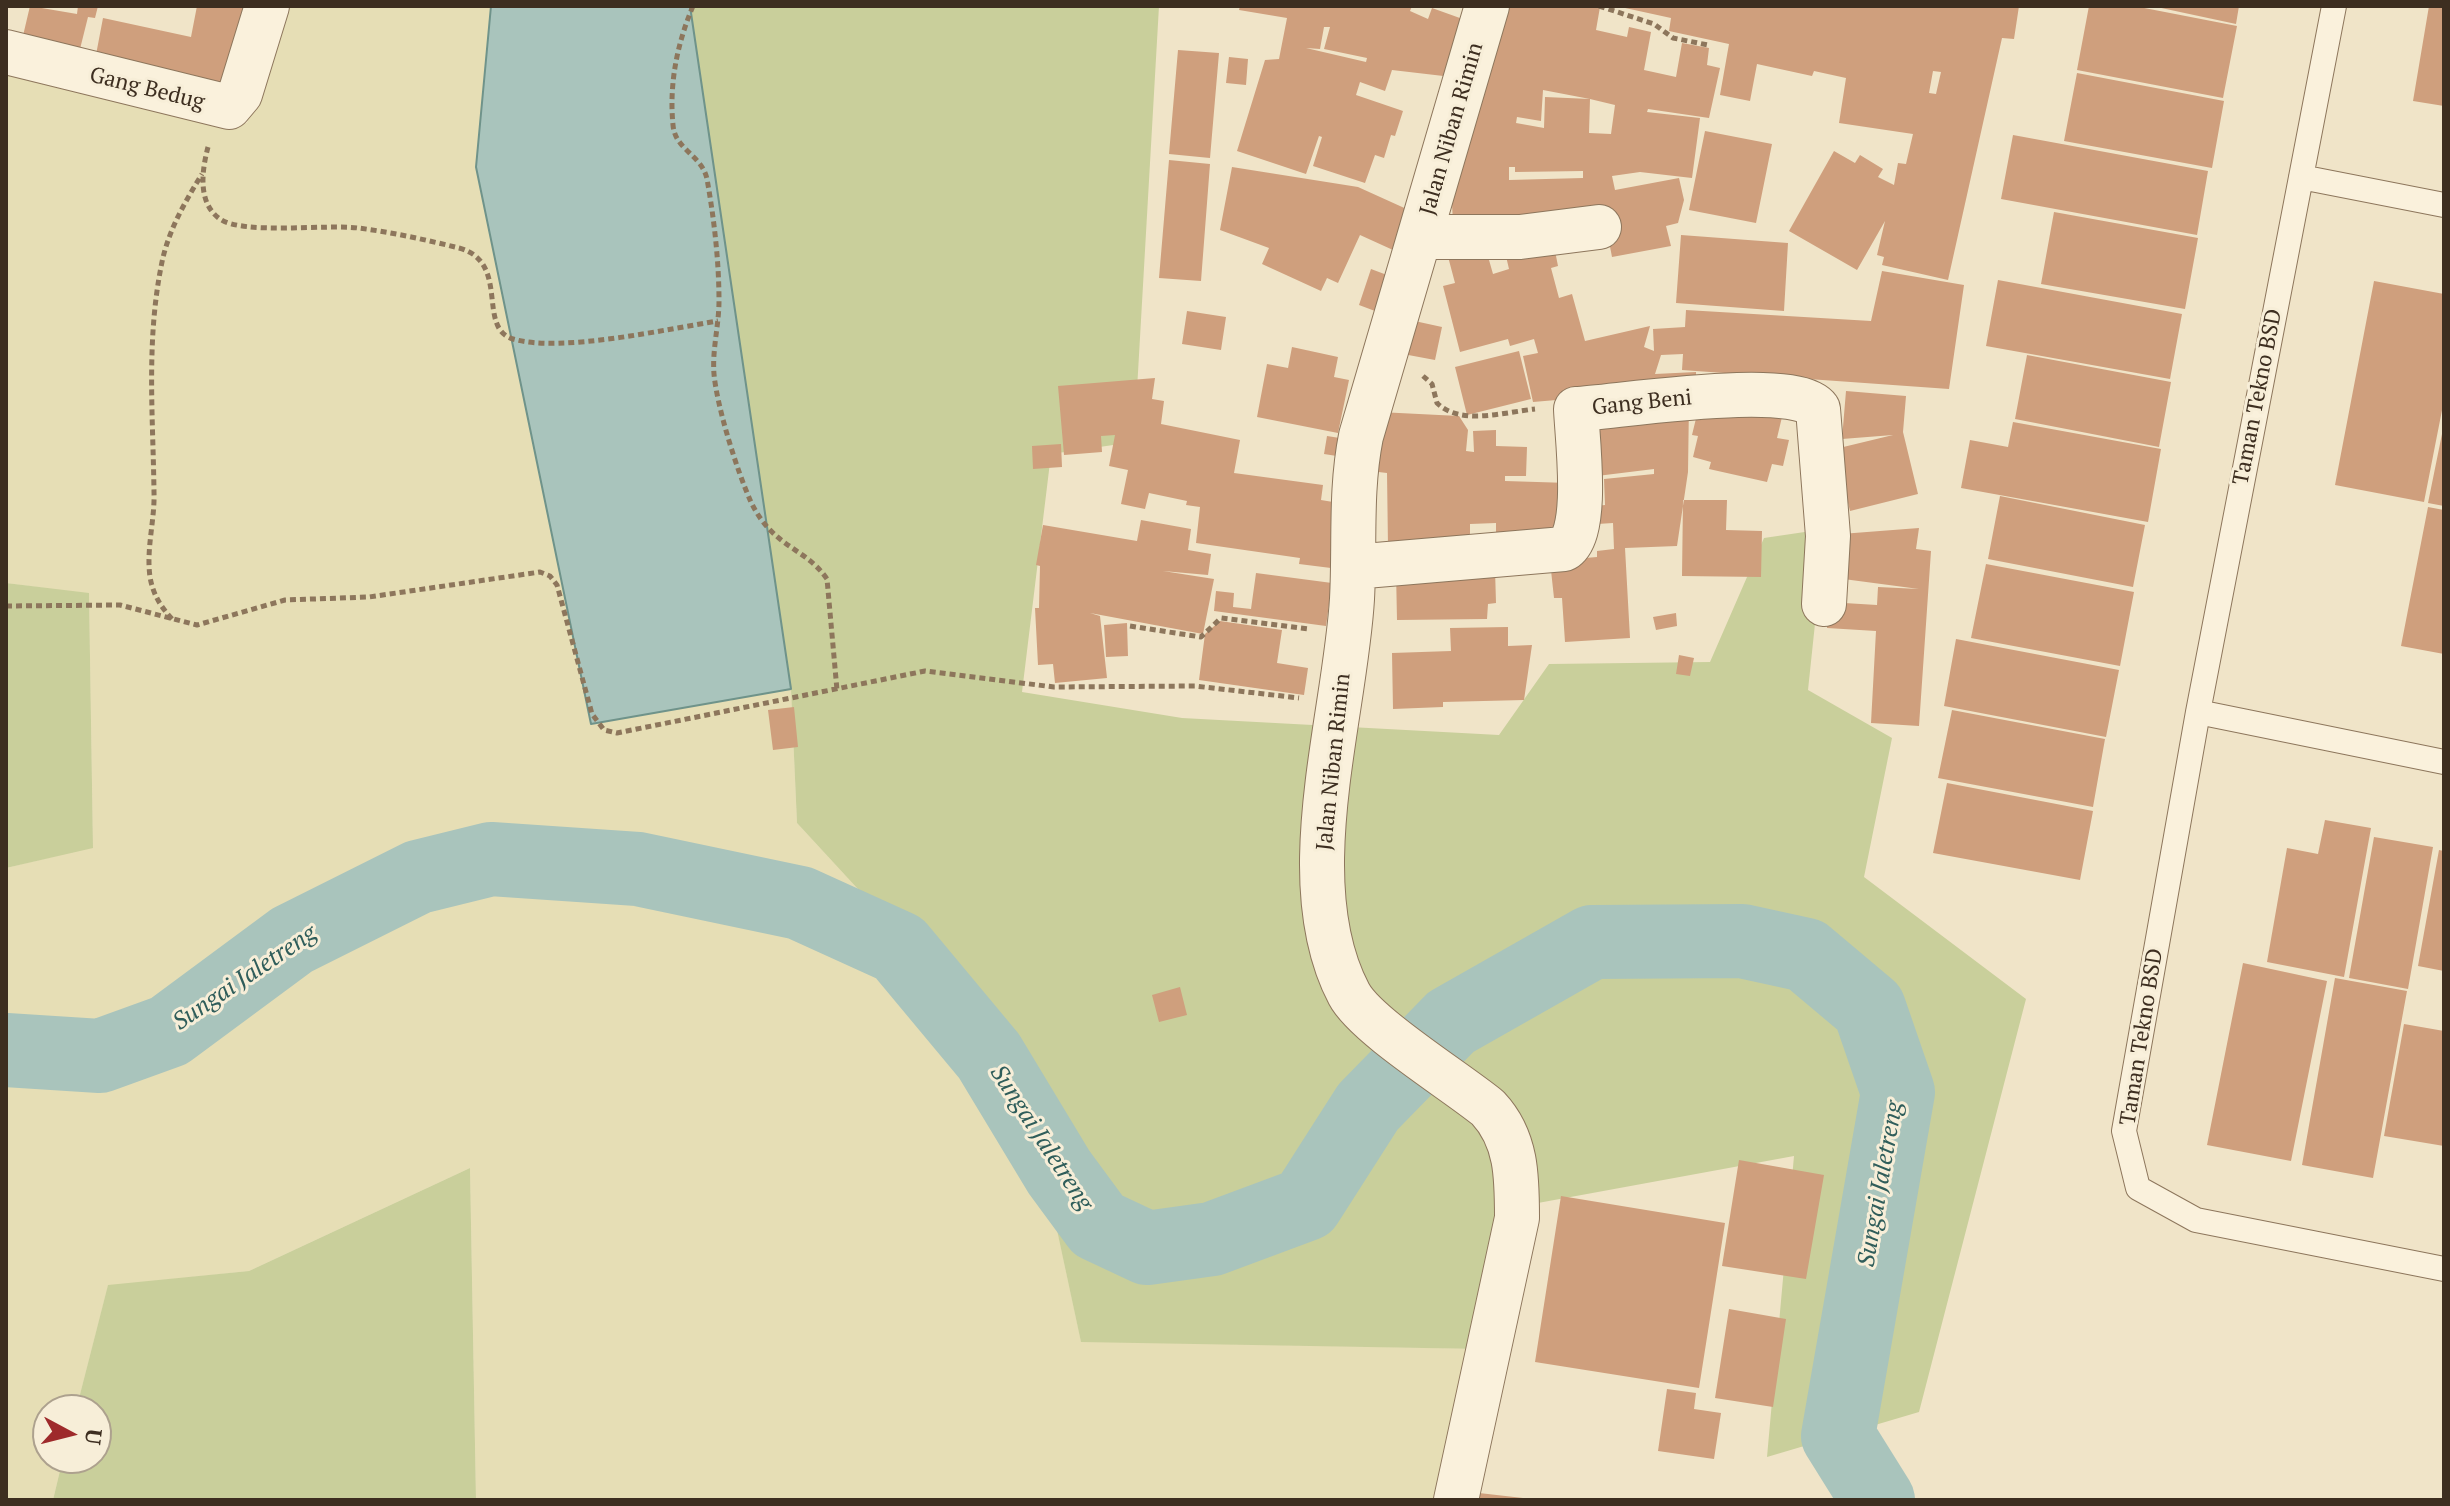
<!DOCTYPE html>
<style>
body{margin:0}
#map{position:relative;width:2450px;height:1506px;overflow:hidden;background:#f0e4c8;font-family:"PT Serif",serif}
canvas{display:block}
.frame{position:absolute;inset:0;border:8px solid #3d2e20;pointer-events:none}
.north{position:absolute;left:32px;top:1394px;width:80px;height:80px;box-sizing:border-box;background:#f7eed8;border:2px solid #ada18e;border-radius:50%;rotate:97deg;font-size:22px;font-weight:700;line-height:32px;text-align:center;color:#3d2e20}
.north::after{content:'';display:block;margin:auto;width:28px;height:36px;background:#9e2a2b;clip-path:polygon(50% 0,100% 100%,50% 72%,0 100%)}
</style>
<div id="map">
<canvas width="2450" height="1506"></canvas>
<div class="frame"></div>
<div class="north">U</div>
</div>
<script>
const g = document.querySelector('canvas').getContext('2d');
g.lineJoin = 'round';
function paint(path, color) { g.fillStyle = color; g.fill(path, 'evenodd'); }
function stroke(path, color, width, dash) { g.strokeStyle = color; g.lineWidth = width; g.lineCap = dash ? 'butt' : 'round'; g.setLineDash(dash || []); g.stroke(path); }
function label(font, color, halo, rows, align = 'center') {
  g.font = font + ' "PT Serif",serif'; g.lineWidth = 6; g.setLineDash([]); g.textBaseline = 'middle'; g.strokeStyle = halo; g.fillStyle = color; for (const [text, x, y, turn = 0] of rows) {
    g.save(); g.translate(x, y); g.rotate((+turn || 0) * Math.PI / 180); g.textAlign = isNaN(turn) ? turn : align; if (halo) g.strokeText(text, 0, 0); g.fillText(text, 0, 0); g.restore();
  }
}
const farmland = new Path2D(`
 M 282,6 L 491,6 L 476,167 L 591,724 L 791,689 L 797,823 L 1022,1067 L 1081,1341 L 1481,1349 L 1438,1500 L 476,1500 L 470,1168 L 249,1271 L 108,1286 L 76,1410 L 48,1410 L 48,1458 L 63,1458 L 53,1500 L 6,1500 L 6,868 L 93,847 L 89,594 L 6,583 L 6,68 L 247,123 Z`);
const green = new Path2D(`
 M 690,6 L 1159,6 L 1134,442 L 1051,454 L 1022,692 L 1182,718 L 1499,735 L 1549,664 L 1710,662 L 1764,538 L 1825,529 L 1808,690 L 1892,738 L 1864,877 L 2026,999 L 1919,1412 L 1767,1457 L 1794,1156 L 1527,1205 L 1481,1349 L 1081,1342 L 1022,1067 L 797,823 L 791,689 Z
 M 6,583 L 89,593 L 93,848 L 6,868 Z
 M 470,1168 L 476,1500 L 53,1500 L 63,1458 L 96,1458 L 96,1410 L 76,1410 L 108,1285 L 249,1271 Z`);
const water = new Path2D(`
 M 491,6 L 690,6 L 791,689 L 591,724 L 476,167 Z`);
const river = new Path2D(`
 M 6,1050 L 100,1056 L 169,1031 L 292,940 L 418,877 L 491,859 L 638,869 L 800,903 L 899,948 L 989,1056 L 1059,1172 L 1098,1225 L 1147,1248 L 1212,1239 L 1306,1204 L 1368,1107 L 1451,1022 L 1592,942 L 1742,941 L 1806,955 L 1869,1008 L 1898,1092 L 1838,1436 L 1878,1500`);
const building = new Path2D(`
 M 30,6 L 77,14 L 78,6 L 98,6 L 95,18 L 88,17 L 79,53 L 22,40 Z
 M 197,6 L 252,6 L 229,95 L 95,60 L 103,18 L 191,37 Z
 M 1240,6 L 1412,6 L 1410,11 L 1428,19 L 1432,8 L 1471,22 L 1452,77 L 1392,70 L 1385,91 L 1360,82 L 1356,95 L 1403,111 L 1395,136 L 1391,135 L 1384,158 L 1375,155 L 1365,183 L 1313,166 L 1322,137 L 1319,136 L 1306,174 L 1237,151 L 1265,60 L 1279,59 L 1287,18 L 1239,10 ZM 1324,27 L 1330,27 L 1324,49 L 1367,58 L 1366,62 L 1306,48 L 1320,49 Z
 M 1501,6 L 1600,7 L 1596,30 L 1627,37 L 1629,27 L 1651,32 L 1644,70 L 1676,77 L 1682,43 L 1709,48 L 1707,65 L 1720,68 L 1709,118 L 1648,109 L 1647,112 L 1700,118 L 1692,178 L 1640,172 L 1612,176 L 1615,190 L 1679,178 L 1684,200 L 1678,223 L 1666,226 L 1671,246 L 1612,257 L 1604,215 L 1453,224 L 1451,182 ZM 1543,90 L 1590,99 L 1545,97 L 1544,128 L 1516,123 L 1517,117 L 1541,121 ZM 1590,99 L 1615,105 L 1611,134 L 1589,133 ZM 1509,167 L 1515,167 L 1515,172 L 1583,171 L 1583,178 L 1509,180 Z
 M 1616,6 L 2019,6 L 2014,39 L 2002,38 L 1948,280 L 1882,265 L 1884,257 L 1877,255 L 1885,221 L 1857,270 L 1789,231 L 1834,151 L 1855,163 L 1860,155 L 1883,169 L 1878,177 L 1894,185 L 1898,163 L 1906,164 L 1913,134 L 1839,123 L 1846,78 L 1814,71 L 1812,76 L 1757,64 L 1750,101 L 1720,95 L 1729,44 L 1669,31 L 1671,18 ZM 1933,71 L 1941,72 L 1936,94 L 1929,93 Z
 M 2089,6 L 2134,6 L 2237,26 L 2223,98 L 2077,70 Z
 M 2152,6 L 2239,6 L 2236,24 Z
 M 2429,6 L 2444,6 L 2444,106 L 2413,101 Z
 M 1178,50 L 1219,53 L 1210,158 L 1169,154 Z
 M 1229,57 L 1248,59 L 1246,85 L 1226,83 Z
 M 2077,73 L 2224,101 L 2212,168 L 2064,141 Z
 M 1705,131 L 1772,144 L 1756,223 L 1689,210 Z
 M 2013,135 L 2208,171 L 2197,235 L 2001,199 Z
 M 1169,160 L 1210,164 L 1201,281 L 1159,278 Z
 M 1232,167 L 1358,187 L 1411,211 L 1393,250 L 1360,235 L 1338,283 L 1327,278 L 1321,291 L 1262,264 L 1269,248 L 1220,230 Z
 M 2054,212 L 2198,238 L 2185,309 L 2041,284 Z
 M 1681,235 L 1788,243 L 1784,311 L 1676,303 Z
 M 1483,239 L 1493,274 L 1509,269 L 1505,252 L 1553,241 L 1558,266 L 1551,268 L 1559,298 L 1572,294 L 1585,341 L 1650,326 L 1644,347 L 1654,351 L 1653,329 L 1685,327 L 1686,310 L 1871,321 L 1882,271 L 1964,285 L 1949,389 L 1682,370 L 1683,354 L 1661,355 L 1655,374 L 1696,372 L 1696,388 L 1533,402 L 1523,356 L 1538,353 L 1534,339 L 1510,346 L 1508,339 L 1460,352 L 1443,286 L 1455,283 L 1446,249 Z
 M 1371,269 L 1395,278 L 1383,314 L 1359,305 Z
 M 1998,280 L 2182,314 L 2170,379 L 1986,346 Z
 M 2374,281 L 2444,294 L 2444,400 L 2424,502 L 2335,485 Z
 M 1187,311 L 1226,317 L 1221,350 L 1182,344 Z
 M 1410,320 L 1442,327 L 1435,360 L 1403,354 Z
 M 1292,347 L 1338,357 L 1334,377 L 1349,380 L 1338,433 L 1257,417 L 1267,364 L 1288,368 Z
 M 1519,351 L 1531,399 L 1467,415 L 1455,367 Z
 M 2027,355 L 2171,382 L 2159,447 L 2015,419 Z
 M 1155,378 L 1152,399 L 1164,401 L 1161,424 L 1240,440 L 1234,473 L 1323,485 L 1321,500 L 1339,503 L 1339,569 L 1299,564 L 1300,558 L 1196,543 L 1200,507 L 1186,505 L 1187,501 L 1149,493 L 1145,509 L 1121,504 L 1128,470 L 1109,466 L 1115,435 L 1101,436 L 1102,452 L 1064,455 L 1058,386 Z
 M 1846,391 L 1906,396 L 1903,432 L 1918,494 L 1850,511 L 1835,449 L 1893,435 L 1842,439 Z
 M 1689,402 L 1688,472 L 1677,546 L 1625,548 L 1630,638 L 1565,642 L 1562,598 L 1554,598 L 1550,561 L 1597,557 L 1597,551 L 1614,549 L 1613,523 L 1582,525 L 1585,507 L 1605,505 L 1604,479 L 1654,474 L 1654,469 L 1597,476 L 1589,413 Z
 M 1700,402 L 1782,417 L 1777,438 L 1789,440 L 1783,466 L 1772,464 L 1767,482 L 1709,469 L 1711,462 L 1693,457 L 1698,436 L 1692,435 Z
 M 1379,412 L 1459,416 L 1468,430 L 1466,451 L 1474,452 L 1473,431 L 1496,430 L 1496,446 L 1527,447 L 1526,476 L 1505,476 L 1505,481 L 1569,483 L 1568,528 L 1496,543 L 1496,523 L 1470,524 L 1470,544 L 1388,547 L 1387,473 L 1370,471 Z
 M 2013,422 L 2161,449 L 2148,522 L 1961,488 L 1970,440 L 2008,447 Z
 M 2443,429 L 2444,429 L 2444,506 L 2428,503 Z
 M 1327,436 L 1346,439 L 1343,457 L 1324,454 Z
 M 1061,444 L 1062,467 L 1033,469 L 1032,446 Z
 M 2000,496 L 2145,525 L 2133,587 L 1988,559 Z
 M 1683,500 L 1727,500 L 1726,530 L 1762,531 L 1761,577 L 1682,576 Z
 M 2428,507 L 2444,510 L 2444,654 L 2401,646 Z
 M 1141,520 L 1191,529 L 1188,550 L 1211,554 L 1208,575 L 1163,571 L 1214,579 L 1203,634 L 1090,613 L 1100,616 L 1107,678 L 1055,683 L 1053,664 L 1038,665 L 1035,608 L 1039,608 L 1040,566 L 1036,565 L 1043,525 L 1137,541 Z
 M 1919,528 L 1916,549 L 1931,551 L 1919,726 L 1871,723 L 1876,631 L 1827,628 L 1828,602 L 1877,605 L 1878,587 L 1919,589 L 1836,578 L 1841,534 Z
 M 1986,564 L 2134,592 L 2120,666 L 1971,638 Z
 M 1495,569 L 1496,603 L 1488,604 L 1487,619 L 1397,620 L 1396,571 Z
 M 1256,573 L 1332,583 L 1326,626 L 1214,611 L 1216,591 L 1234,593 L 1233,607 L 1251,609 Z
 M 1676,613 L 1677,626 L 1656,630 L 1653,617 Z
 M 1220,621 L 1282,630 L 1277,663 L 1308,668 L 1304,695 L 1199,680 L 1205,634 Z
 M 1127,623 L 1128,656 L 1106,657 L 1104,625 Z
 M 1508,627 L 1508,646 L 1532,645 L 1524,700 L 1443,702 L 1443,707 L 1393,709 L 1392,653 L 1451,651 L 1450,628 Z
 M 1956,639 L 2119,670 L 2106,737 L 1944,706 Z
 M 1679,655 L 1694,658 L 1690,676 L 1676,674 Z
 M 794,707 L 798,747 L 773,750 L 768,710 Z
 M 1952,710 L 2105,739 L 2093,807 L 1938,778 Z
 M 1947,783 L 2093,811 L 2080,880 L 1933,853 Z
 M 2325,820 L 2371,828 L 2344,977 L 2267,962 L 2287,848 L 2318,854 Z
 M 2374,837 L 2433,847 L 2408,989 L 2349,978 Z
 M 2439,850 L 2444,851 L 2444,971 L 2418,966 Z
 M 2243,963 L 2327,981 L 2291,1161 L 2207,1145 Z
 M 2335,978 L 2407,991 L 2373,1178 L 2302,1165 Z
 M 1180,987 L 1187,1015 L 1159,1022 L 1152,995 Z
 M 2404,1024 L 2444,1031 L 2444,1146 L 2384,1136 Z
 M 1739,1160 L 1824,1175 L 1806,1279 L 1722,1266 Z
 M 1561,1196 L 1725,1223 L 1699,1388 L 1535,1362 Z
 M 1729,1309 L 1786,1319 L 1773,1407 L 1715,1398 Z
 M 1667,1389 L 1696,1393 L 1694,1409 L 1721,1413 L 1714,1459 L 1658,1451 Z
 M 1479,1493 L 1523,1498 L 1523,1500 L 1478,1500 Z`);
const path = new Path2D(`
 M 693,6 C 677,44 669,84 673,125 C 675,150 702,155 707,179 C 714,218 719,261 719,301 C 719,325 712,350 714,374 C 717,407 737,471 751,502 C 773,548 805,547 827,579 L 837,690
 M 1599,6 L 1654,24 L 1673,38 L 1708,45
 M 208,147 C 202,170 197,203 220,219 C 243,235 326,224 358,228 C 391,232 427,240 459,248 C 511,262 476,328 513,339 C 562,353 666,329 718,321
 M 1423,376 L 1432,384 L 1437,403 C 1460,426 1505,412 1535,409
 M 6,606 L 120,605 L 197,625 L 285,600 L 369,597 L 540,572 L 550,576 L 557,585 L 592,714 L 604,730 L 617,733 L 925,671 L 1054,687 L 1195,686 L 1299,698
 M 172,619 C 160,606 153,594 150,577 C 146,548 155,520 154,492 C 153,414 146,339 162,262 C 169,229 185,202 202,174
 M 1130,626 L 1201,637 L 1221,618 L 1309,629`);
const lane = new Path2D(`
 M 2334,6 L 2198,712 L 2124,1131 L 2138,1188 L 2196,1220 L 2444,1269
 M 2301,177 L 2444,205
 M 2198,712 L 2444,762`);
const street = new Path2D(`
 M 6,52 L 229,107 L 240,94 L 267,6
 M 1421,237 L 1520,237 L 1599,227
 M 1353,567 L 1564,549 C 1590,534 1577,437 1576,409 C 1617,407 1796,378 1818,409 L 1828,536 L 1824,604
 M 1456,1500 L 1517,1218 C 1517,1177 1517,1139 1488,1108 C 1455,1081 1366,1026 1349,994 C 1290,882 1345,718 1352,599 C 1355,544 1350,491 1361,436 L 1487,6`);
const streetNames = [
 ["Gang Bedug",147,89,14],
 ["Jalan Niban Rimin",1452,129,-74],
 ["Taman Tekno BSD",2258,397,-79],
 ["Gang Beni",1642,403,-6],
 ["Jalan Niban Rimin",1334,762,-84],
 ["Taman Tekno BSD",2142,1037,-81]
];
const waterNames = [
 ["Sungai Jaletreng",245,978,-34],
 ["Sungai Jaletreng",1041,1138,57],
 ["Sungai Jaletreng",1881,1184,-80]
];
paint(farmland, '#e6deb5');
paint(green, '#c9cf9b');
paint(water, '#a9c4bc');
stroke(water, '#6f938a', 2);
stroke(river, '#a9c4bc', 74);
paint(building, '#cf9f7d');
stroke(lane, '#8d765c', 26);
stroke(street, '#8d765c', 46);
stroke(path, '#8d765c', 5, [6, 4]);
stroke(lane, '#faf1dc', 24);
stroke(street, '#faf1dc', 44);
label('22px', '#3d2e20', '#f7eed8', streetNames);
label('italic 24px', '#2f5d5a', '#f7eed8', waterNames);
</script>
